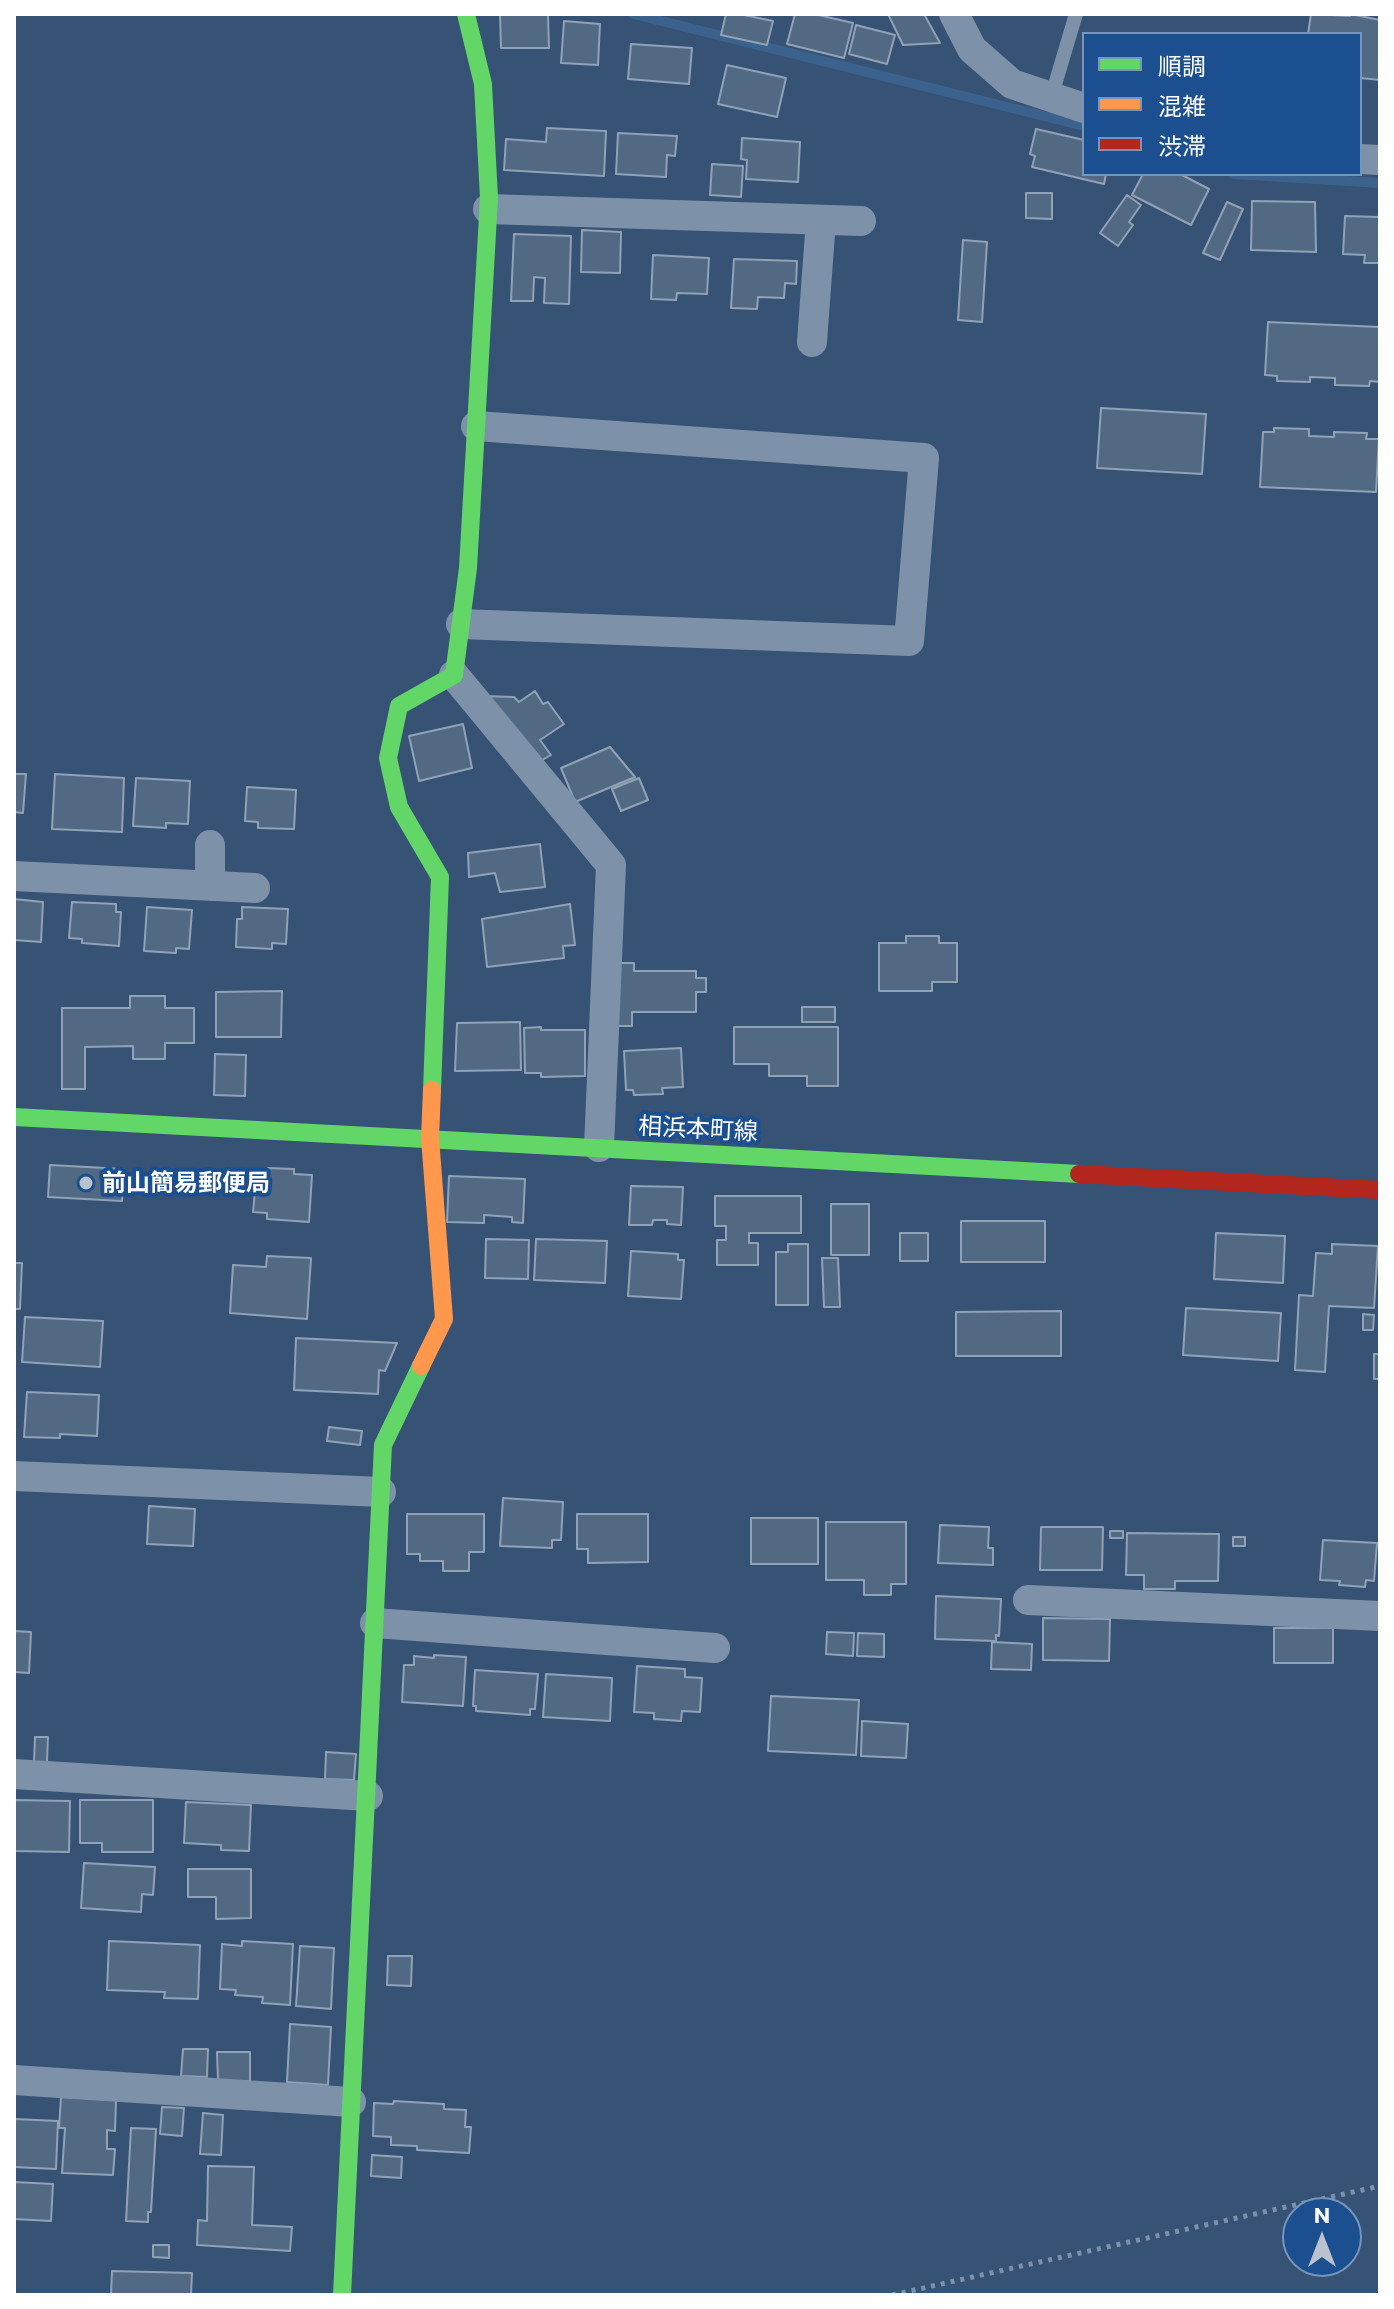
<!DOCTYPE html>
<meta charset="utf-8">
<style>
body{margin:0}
#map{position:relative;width:1394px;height:2309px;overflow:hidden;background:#365274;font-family:Commissioner,"Noto Sans JP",sans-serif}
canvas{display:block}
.frame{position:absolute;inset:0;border:16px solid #fff;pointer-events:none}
.legend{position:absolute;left:1082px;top:32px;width:280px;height:144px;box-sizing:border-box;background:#1b4f8f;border:2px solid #7695bc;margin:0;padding:10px 14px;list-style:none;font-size:24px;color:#fff}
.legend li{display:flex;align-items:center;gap:16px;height:40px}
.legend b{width:40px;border:2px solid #7695bc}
.north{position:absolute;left:1282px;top:2197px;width:80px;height:80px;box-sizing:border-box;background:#1b4f8f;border:2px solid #7695bc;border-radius:50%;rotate:0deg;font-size:22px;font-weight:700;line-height:32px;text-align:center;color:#fff}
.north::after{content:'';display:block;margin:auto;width:28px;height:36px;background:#b9c2ce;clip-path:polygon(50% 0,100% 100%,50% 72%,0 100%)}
</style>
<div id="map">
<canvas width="1394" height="2309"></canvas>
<div class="frame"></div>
<ul class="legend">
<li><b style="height:10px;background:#63d668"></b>順調</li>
<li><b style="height:10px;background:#ff974d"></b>混雑</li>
<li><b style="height:10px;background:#b3261e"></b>渋滞</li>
</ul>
<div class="north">N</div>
</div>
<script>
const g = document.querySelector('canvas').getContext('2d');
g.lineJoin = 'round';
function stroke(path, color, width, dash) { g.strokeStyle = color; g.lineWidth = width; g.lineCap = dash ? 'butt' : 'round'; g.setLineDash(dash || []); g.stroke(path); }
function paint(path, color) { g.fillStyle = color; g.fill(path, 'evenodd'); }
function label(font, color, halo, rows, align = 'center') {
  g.font = font + ' Commissioner,"Noto Sans JP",sans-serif'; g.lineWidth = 8; g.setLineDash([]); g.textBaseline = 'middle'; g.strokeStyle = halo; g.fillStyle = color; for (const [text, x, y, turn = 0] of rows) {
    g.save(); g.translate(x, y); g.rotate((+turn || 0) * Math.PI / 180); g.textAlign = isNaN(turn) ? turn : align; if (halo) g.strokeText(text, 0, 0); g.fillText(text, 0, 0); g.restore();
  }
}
const stream = new Path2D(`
 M 633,14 L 1084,126
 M 1233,174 L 1380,183`);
const building = new Path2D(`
 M 500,14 L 548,14 L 549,48 L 501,48 Z
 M 726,14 L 739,14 L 773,21 L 767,45 L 721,35 Z
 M 795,14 L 814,14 L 853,23 L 844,58 L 787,44 Z
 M 888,14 L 924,14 L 940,43 L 903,45 Z
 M 1311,14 L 1350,16 L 1350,14 L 1380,20 L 1380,80 L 1360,78 L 1360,34 L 1308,34 Z
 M 564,21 L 600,24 L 598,65 L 561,63 Z
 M 856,25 L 895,35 L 887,64 L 849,54 Z
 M 631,44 L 692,48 L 689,84 L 628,79 Z
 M 727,65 L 786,78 L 777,117 L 718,104 Z
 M 547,128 L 606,131 L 604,176 L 504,170 L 506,139 L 546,142 Z
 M 1036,129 L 1084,140 L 1084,174 L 1106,174 L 1104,184 L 1032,167 L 1035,156 L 1030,154 Z
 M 618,133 L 677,136 L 675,156 L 667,155 L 666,177 L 616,174 Z
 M 742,138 L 800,142 L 798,182 L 746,179 L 747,160 L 741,159 Z
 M 712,164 L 743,166 L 741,197 L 710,195 Z
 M 1143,174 L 1180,174 L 1209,189 L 1191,225 L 1132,195 Z
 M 1026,193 L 1052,193 L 1052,219 L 1026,218 Z
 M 1127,195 L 1141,205 L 1129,222 L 1133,225 L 1118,246 L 1100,233 Z
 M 1252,201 L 1315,202 L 1316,252 L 1251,250 Z
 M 1227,202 L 1243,209 L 1220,260 L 1203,253 Z
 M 1345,216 L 1380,217 L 1380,263 L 1364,263 L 1365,255 L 1343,254 Z
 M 582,230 L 621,232 L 620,273 L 581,272 Z
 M 514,234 L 571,236 L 569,304 L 544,303 L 545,278 L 534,277 L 533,301 L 511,301 Z
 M 963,240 L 987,242 L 982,322 L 958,320 Z
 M 653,255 L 709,258 L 707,294 L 677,293 L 676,300 L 651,299 Z
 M 734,259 L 797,261 L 796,284 L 785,283 L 784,298 L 758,297 L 757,309 L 731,308 Z
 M 1268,322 L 1380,327 L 1380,382 L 1370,381 L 1369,386 L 1335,385 L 1335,378 L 1310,377 L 1310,382 L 1277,381 L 1277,376 L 1265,375 Z
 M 1101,408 L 1206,414 L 1202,474 L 1097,468 Z
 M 1274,428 L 1309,429 L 1309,436 L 1334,437 L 1334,432 L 1367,433 L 1366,439 L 1379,439 L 1376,492 L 1260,487 L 1263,432 L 1274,432 Z
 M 535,691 L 543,704 L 548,702 L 564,724 L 540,740 L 551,755 L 528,768 L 484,696 L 514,697 L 519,702 Z
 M 463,724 L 472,768 L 419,781 L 409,736 Z
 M 610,747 L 635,777 L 575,802 L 561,768 Z
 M 14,774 L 26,774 L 23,813 L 14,812 Z
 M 55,774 L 124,778 L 122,832 L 52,829 Z
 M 136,778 L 190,781 L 188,824 L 166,823 L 166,828 L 133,826 Z
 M 639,778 L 648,800 L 621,811 L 612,789 Z
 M 247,787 L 296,790 L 294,829 L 258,828 L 258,822 L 245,821 Z
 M 540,844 L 545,887 L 500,892 L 495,873 L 469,877 L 468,853 Z
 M 14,899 L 43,902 L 41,942 L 14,940 Z
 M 72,902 L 116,904 L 116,912 L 121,912 L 119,946 L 82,943 L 82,939 L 69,938 Z
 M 570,904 L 575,945 L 563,946 L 564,958 L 487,967 L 482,919 Z
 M 147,907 L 192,910 L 189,949 L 176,948 L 176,953 L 144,951 Z
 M 242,907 L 288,909 L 286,944 L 272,943 L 272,949 L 236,947 L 237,919 L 242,919 Z
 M 906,936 L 939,936 L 939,943 L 957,943 L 957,982 L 932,982 L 932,991 L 879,991 L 879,943 L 906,943 Z
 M 617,963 L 634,963 L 634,971 L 696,971 L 696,978 L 706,978 L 706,992 L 696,992 L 696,1012 L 632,1012 L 632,1026 L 617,1026 Z
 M 282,991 L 281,1037 L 216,1037 L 216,992 Z
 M 130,996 L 165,996 L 165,1008 L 194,1008 L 194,1043 L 165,1043 L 165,1059 L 133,1059 L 133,1046 L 85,1047 L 85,1089 L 62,1089 L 62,1008 L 130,1008 Z
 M 802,1007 L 835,1007 L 835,1022 L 802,1022 Z
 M 520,1022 L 521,1070 L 455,1071 L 457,1023 Z
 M 541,1027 L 541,1030 L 585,1030 L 585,1076 L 541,1077 L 541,1073 L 525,1073 L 524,1028 Z
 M 734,1027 L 838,1027 L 838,1086 L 807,1086 L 807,1076 L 769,1076 L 769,1064 L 734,1064 Z
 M 681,1048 L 683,1087 L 662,1088 L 663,1094 L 634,1095 L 633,1090 L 626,1090 L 624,1051 Z
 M 215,1054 L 246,1055 L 245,1096 L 214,1095 Z
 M 50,1165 L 124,1169 L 122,1201 L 48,1197 Z
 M 268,1168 L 294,1169 L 294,1174 L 312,1175 L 309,1222 L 267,1219 L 267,1213 L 253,1212 L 255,1191 L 260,1191 L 261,1176 L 268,1177 Z
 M 449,1176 L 525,1179 L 523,1223 L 512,1222 L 512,1217 L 484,1215 L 484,1223 L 447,1222 Z
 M 631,1186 L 683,1187 L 681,1225 L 667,1224 L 667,1220 L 653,1220 L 652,1225 L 629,1225 Z
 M 715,1196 L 801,1196 L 801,1233 L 749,1233 L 749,1243 L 758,1243 L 758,1265 L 717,1265 L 717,1240 L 726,1240 L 726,1226 L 715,1226 Z
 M 831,1204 L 869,1204 L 869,1255 L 831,1255 Z
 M 961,1221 L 1045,1221 L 1045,1262 L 961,1262 Z
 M 900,1233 L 928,1233 L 928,1261 L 900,1261 Z
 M 1216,1233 L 1285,1236 L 1283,1283 L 1214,1279 Z
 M 486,1239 L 529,1240 L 528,1279 L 485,1278 Z
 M 536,1239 L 607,1241 L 605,1283 L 534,1280 Z
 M 788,1244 L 808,1244 L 808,1305 L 776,1305 L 776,1252 L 788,1252 Z
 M 1332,1244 L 1378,1246 L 1374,1308 L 1329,1306 L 1325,1372 L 1295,1370 L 1299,1295 L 1313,1296 L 1316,1253 L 1332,1254 Z
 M 631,1251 L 678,1254 L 678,1260 L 684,1260 L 681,1299 L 628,1296 Z
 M 267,1256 L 311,1258 L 307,1319 L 230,1313 L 233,1265 L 266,1267 Z
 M 822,1258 L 838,1258 L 840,1307 L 824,1307 Z
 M 14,1263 L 22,1263 L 20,1309 L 14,1309 Z
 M 1186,1308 L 1281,1313 L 1278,1361 L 1183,1355 Z
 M 1061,1311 L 1061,1356 L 956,1356 L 956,1312 Z
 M 1363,1314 L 1374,1315 L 1373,1330 L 1363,1330 Z
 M 25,1317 L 103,1321 L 100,1367 L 22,1362 Z
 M 296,1338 L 397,1343 L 385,1371 L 379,1370 L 378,1394 L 294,1390 Z
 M 1374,1354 L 1380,1354 L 1380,1379 L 1374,1379 Z
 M 27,1392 L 99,1395 L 97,1436 L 60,1434 L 60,1438 L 24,1437 Z
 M 329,1427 L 362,1431 L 360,1445 L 327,1441 Z
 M 503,1498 L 563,1502 L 561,1540 L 552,1540 L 552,1548 L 500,1546 Z
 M 149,1506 L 195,1509 L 193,1546 L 147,1544 Z
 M 407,1514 L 484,1514 L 484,1552 L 469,1552 L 469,1571 L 443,1571 L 443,1561 L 420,1561 L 420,1554 L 407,1554 Z
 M 577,1514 L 648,1514 L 648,1562 L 588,1563 L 588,1549 L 577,1549 Z
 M 751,1518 L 818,1518 L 818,1564 L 751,1564 Z
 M 826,1522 L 906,1522 L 906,1584 L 891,1584 L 891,1595 L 864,1595 L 864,1580 L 826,1580 Z
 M 940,1525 L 989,1527 L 988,1548 L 993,1548 L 993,1565 L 938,1563 Z
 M 1041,1527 L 1103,1527 L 1102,1570 L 1040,1570 Z
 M 1110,1531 L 1123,1531 L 1123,1538 L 1110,1538 Z
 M 1127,1533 L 1219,1534 L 1218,1581 L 1175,1581 L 1175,1589 L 1144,1589 L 1144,1575 L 1126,1575 Z
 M 1233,1537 L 1245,1537 L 1245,1546 L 1233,1546 Z
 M 1323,1540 L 1377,1543 L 1374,1581 L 1366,1580 L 1365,1587 L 1339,1585 L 1340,1581 L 1320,1580 Z
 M 936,1596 L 1001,1599 L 999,1636 L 996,1635 L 996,1641 L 935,1639 Z
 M 1043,1618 L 1110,1619 L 1109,1661 L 1043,1660 Z
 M 1274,1628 L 1333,1628 L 1333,1663 L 1274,1663 Z
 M 14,1631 L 31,1632 L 29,1673 L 14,1672 Z
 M 827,1632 L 854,1633 L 853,1656 L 826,1654 Z
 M 858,1633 L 884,1634 L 884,1657 L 857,1656 Z
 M 992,1642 L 1032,1644 L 1031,1670 L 991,1669 Z
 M 434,1655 L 466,1657 L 463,1706 L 402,1702 L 404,1665 L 414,1665 L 414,1656 L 434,1658 Z
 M 637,1666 L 685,1669 L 685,1677 L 702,1678 L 700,1712 L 682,1711 L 681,1721 L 654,1719 L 654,1713 L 634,1712 Z
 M 475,1670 L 538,1674 L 535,1709 L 530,1709 L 530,1715 L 476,1711 L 476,1706 L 473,1706 Z
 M 546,1674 L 612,1678 L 610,1721 L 543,1717 Z
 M 771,1696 L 859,1700 L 856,1755 L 768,1751 Z
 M 862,1721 L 908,1724 L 906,1758 L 861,1756 Z
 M 35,1737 L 48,1737 L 47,1762 L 34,1762 Z
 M 326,1752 L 356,1754 L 354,1780 L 325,1779 Z
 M 14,1800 L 70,1801 L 69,1852 L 14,1851 Z
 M 80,1800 L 153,1800 L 153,1852 L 102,1852 L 102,1843 L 80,1843 Z
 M 186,1802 L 251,1805 L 249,1851 L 221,1850 L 221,1845 L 184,1843 Z
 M 84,1863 L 155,1867 L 153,1895 L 142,1894 L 141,1912 L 81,1908 Z
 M 188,1869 L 251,1869 L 251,1918 L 216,1919 L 216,1897 L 188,1897 Z
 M 109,1941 L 200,1945 L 198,1999 L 164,1998 L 165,1992 L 107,1990 Z
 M 242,1941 L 293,1944 L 290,2005 L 262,2003 L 263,1997 L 235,1995 L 236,1990 L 220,1989 L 222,1944 L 242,1946 Z
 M 300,1946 L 334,1948 L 331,2009 L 296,2006 Z
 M 388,1956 L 412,1956 L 411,1986 L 387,1985 Z
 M 290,2024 L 331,2027 L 328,2085 L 287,2082 Z
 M 183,2049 L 208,2049 L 207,2077 L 181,2076 Z
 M 217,2052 L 250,2052 L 250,2081 L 218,2081 Z
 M 61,2097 L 116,2100 L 115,2131 L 107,2130 L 107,2149 L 115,2149 L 113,2175 L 62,2173 L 65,2128 L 59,2128 Z
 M 394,2101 L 444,2104 L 444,2109 L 466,2110 L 465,2127 L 471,2127 L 469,2153 L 417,2150 L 417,2146 L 391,2145 L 391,2137 L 373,2136 L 374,2103 L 393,2104 Z
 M 162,2107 L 184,2108 L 182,2136 L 160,2134 Z
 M 203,2113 L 223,2115 L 221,2155 L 200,2154 Z
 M 15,2119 L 58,2121 L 56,2169 L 14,2167 Z
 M 131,2128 L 156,2129 L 151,2212 L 148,2212 L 148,2222 L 126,2221 Z
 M 372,2155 L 402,2157 L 401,2178 L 371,2176 Z
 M 208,2166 L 254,2167 L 252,2225 L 292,2227 L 290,2251 L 197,2245 L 198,2220 L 207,2221 Z
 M 14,2182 L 53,2184 L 51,2221 L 14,2219 Z
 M 153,2245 L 169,2245 L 169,2258 L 153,2257 Z
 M 112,2271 L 192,2273 L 191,2295 L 111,2295 Z`);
const path = new Path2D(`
 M 892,2295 L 1380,2186`);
const lane = new Path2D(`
 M 1051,98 L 1076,14`);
const street = new Path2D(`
 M 954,14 L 972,49 L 1012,84 L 1084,108
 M 1360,159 L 1380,160
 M 488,209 L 861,221
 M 812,342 L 821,220
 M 461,624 L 909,641 L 924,458 L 476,426
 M 454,675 L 611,865 L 599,1147
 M 210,845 L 210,886
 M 14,876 L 255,888
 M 14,1476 L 381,1492
 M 1028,1600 L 1380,1616
 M 375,1623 L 715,1648
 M 14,1774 L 368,1796
 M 14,2080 L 351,2102`);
const fast = new Path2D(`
 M 432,1090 L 440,877 L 399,807 L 388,758 L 399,706 L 454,675 L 468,568 L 489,198 L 483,84 L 466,14
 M 14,1117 L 1079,1174
 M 342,2295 L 383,1445 L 421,1366`);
const slow = new Path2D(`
 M 421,1366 L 444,1319 L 430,1138 L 432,1090`);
const jam = new Path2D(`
 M 1079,1174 L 1380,1190`);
const markers = [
 [86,1183,8,"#b9c2ce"]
];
const streetNames = [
 ["相浜本町線",698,1129,3]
];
const poiNames = [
 ["前山簡易郵便局",102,1183]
];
stroke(stream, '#3b618d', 10);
paint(building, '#526984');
stroke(building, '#92a2b6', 2);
stroke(path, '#7d92a8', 5, [4, 6]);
stroke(lane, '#7d92a8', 14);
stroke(street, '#7d92a8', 30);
stroke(fast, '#63d668', 18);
stroke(slow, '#ff974d', 18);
stroke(jam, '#b3261e', 18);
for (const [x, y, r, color] of markers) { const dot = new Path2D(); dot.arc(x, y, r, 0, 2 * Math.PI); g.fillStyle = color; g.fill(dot); stroke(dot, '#1b4f8f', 3); }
label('24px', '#fff', '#1b4f8f', streetNames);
label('bold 24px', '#fff', '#1b4f8f', poiNames, 'left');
</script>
